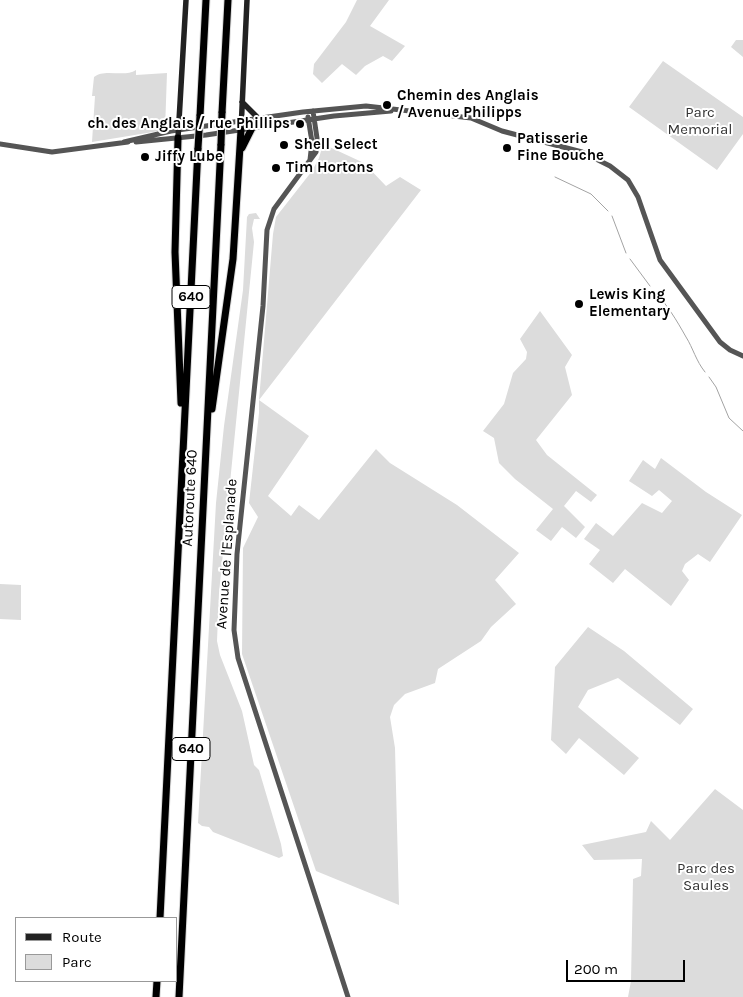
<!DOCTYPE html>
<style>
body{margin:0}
#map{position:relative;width:743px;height:997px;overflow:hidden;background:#fff;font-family:Karla,sans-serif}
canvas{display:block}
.legend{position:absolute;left:15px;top:917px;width:162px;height:65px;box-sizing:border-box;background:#fff;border:1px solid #999;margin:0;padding:6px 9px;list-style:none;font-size:15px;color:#000}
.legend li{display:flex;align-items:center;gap:10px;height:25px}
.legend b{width:25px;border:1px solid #999}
.scale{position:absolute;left:566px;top:960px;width:119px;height:22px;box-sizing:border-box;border:2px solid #000;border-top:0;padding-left:6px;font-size:15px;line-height:18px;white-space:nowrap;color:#000;-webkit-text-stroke:4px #fff;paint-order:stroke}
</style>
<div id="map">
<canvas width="743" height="997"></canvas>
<ul class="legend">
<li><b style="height:6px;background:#222"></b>Route</li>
<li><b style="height:14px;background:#dcdcdc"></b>Parc</li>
</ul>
<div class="scale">200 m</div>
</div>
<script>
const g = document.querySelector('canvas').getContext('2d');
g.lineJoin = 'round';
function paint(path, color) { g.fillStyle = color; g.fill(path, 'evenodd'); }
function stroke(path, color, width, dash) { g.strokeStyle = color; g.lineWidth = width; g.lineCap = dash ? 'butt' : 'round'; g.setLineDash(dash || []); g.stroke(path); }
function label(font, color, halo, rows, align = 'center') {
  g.font = font + ' Karla,sans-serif'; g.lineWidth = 4; g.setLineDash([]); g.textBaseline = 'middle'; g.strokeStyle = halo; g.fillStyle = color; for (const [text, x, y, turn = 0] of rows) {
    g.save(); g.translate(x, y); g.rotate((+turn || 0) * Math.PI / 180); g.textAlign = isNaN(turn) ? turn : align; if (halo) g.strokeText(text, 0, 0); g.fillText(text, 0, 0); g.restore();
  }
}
const green = new Path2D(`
 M 357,0 L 389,0 L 370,26 L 405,46 L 392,61 L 383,56 L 365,66 L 356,75 L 342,64 L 322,83 L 313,74 L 314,64 L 346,22 Z
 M 736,40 L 743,40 L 743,57 L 731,47 Z
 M 663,61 L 743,117 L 743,134 L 717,170 L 629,107 Z
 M 136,70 L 136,75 L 167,73 L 165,130 L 92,142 L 95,96 L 92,96 L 94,77 C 105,68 124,78 136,70 Z
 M 323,144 L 364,163 L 386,186 L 400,177 L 421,190 L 259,400 L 309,436 L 268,496 L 291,516 L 299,505 L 319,520 L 376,449 L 390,463 L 457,505 L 519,553 L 495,580 L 516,604 L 491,627 L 481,641 L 438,669 L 435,683 L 405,694 L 394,705 L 390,717 L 395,748 L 399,905 L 316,871 L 242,654 L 243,548 L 258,517 L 249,503 L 259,413 L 259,400 L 273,234 L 276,217 L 312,171 L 319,158 Z
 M 256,213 L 260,219 L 254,219 L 252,228 L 254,242 L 219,593 L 217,641 L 220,655 L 242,711 L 254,765 L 259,770 L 281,844 L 283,856 L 279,858 L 213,832 L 209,827 L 202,826 L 198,823 L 216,503 L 224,426 L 243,290 L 247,217 L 249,214 Z
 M 540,311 L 572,355 L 565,367 L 572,395 L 536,440 L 547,455 L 597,495 L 591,502 L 576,491 L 564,506 L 585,527 L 576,538 L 562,527 L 551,541 L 536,530 L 553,509 L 515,479 L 499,463 L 494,438 L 483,431 L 504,404 L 513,373 L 526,359 L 527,352 L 520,339 Z
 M 661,458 L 706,492 L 742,515 L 710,562 L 698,554 L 685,564 L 682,571 L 689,580 L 671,606 L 625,569 L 613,583 L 589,564 L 600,550 L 584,539 L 596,523 L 613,536 L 642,503 L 662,513 L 672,501 L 659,490 L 652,496 L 629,481 L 643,460 L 655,469 Z
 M 0,584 L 21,585 L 21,620 L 0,619 Z
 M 588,627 L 624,651 L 693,709 L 680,725 L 618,678 L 588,690 L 578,707 L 639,758 L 624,775 L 579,738 L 566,754 L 551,740 L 555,667 Z
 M 715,789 L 743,810 L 743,997 L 628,997 L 631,981 L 633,879 L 641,876 L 642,859 L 594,860 L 582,845 L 646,832 L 651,821 L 670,840 Z`);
const stream = new Path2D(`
 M 555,177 L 591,194 L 608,211
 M 612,216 L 626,253
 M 630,259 L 650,286
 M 654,291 C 667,304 677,321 686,337 C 693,348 696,361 705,372
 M 709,377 L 716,387 L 729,418 L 743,431`);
const tertiary = new Path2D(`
 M 313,111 L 317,138 L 316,152 L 274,209 L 267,230 L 263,306 L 237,554 L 234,630 L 238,658 L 348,997
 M 308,117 L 312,142 L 310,160
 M 124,142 L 171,131 L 303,112 L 366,106 L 471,118 L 502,131 L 582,152 L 610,166 L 628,180 L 638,197 L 660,260 L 720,342 L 730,350 L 743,356
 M 136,142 L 206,135 L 334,116 L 391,111
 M 0,144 L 52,152 L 128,142`);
const secondary = new Path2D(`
 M 242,102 L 258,118
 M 241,130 L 247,0
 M 178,138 L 186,0`);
const motorway = new Path2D(`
 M 222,113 L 228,0
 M 200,116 L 206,0
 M 178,138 L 175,252 L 181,403
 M 242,148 L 252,128
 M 212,409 L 233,259 L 241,130
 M 160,918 L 198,148
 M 156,997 L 157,981
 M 179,997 L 221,144`);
const motorwayBridge = new Path2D(`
 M 221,144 L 222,113
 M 198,148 L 200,116`);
const markers = [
 [387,105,5,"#000"],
 [300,124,5,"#000"],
 [284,145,5,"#000"],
 [507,148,5,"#000"],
 [145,157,5,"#000"],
 [276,168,5,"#000"],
 [579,304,5,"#000"]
];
const shields = [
 [191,297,38],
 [191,749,38]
];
const shieldNames = [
 ["640",191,297],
 ["640",191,749]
];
const poiNames = [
 ["Chemin des Anglais",397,96],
 ["/ Avenue Philipps",397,113],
 ["ch. des Anglais / rue Phillips",290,124,"right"],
 ["Patisserie",517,139],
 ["Fine Bouche",517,156],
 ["Shell Select",294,145],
 ["Jiffy Lube",155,157],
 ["Tim Hortons",286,168],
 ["Lewis King",589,295],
 ["Elementary",589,312]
];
const parkNames = [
 ["Parc",700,113],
 ["Memorial",700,130],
 ["Parc des",706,869],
 ["Saules",706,886]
];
const streetNames = [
 ["Autoroute 640",190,498,-87],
 ["Avenue de l'Esplanade",227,554,-86]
];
paint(green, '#dcdcdc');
stroke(stream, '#a3a3a3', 1);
stroke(motorway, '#dbdbdb', 9);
stroke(tertiary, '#555', 5);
stroke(secondary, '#222', 5.5);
stroke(motorway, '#000', 7);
stroke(motorwayBridge, '#dbdbdb', 9, []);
stroke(motorwayBridge, '#000', 7);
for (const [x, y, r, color] of markers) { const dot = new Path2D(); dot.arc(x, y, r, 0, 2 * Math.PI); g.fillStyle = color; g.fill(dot); stroke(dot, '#fff', 2); }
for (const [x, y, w] of shields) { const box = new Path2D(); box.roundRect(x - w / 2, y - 11.5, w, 23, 4); g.fillStyle = '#fff'; g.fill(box); stroke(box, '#000', 1); }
label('bold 14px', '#000', null, shieldNames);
label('bold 15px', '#000', '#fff', poiNames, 'left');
label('15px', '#333', '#fff', parkNames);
label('15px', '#000', '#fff', streetNames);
</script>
